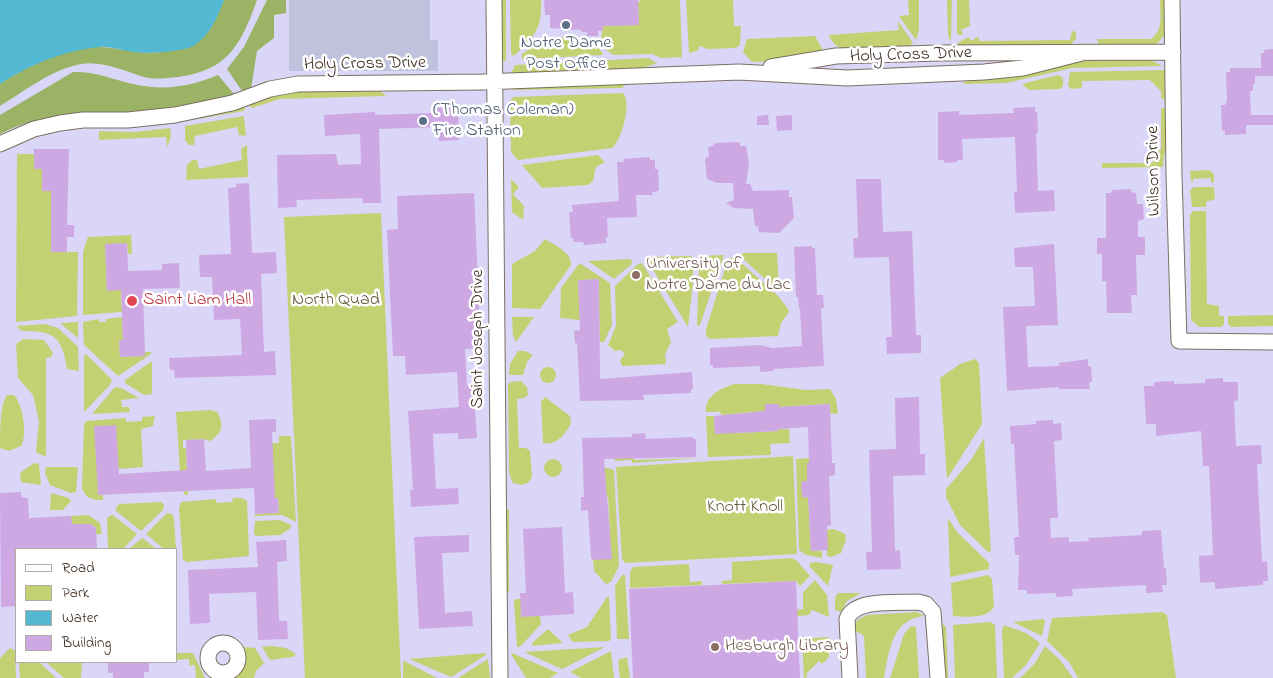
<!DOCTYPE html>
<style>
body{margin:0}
#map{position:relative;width:1273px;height:678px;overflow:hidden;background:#f6eedc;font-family:"Indie Flower",sans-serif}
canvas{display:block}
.legend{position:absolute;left:15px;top:548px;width:162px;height:115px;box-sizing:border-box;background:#fff;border:1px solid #b1aaa5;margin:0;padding:6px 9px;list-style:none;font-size:15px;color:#3b2a1e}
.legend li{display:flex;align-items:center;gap:10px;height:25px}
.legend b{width:25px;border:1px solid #b1aaa5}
</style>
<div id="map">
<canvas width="1273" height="678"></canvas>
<ul class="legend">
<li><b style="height:6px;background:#fff"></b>Road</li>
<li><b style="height:14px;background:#c3d173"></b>Park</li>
<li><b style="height:14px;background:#53b8d1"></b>Water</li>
<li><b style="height:14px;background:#cda8e3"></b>Building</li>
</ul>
</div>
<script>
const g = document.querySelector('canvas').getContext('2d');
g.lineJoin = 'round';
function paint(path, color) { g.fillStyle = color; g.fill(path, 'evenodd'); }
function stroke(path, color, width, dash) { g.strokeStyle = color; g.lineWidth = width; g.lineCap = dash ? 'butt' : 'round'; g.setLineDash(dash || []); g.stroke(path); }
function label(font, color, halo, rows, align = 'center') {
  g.font = font + ' "Indie Flower",sans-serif'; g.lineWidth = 5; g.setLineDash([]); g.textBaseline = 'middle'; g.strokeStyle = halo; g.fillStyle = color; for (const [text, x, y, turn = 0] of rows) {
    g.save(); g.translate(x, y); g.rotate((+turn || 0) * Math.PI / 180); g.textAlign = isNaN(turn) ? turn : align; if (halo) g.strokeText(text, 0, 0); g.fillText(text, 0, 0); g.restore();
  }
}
const built = new Path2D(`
 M 0,0 L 1273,0 L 1273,678 L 0,678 ZM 16,549 L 176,549 L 176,662 L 16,662 Z`);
const industrial = new Path2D(`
 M 289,0 L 430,0 L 430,40 L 438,40 L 438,71 L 289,71 Z`);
const green = new Path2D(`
 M 501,0 L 506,0 L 506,61 L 502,61 Z
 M 510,0 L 541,0 C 542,32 534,35 514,56 L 511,54 Z
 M 641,0 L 680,0 L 682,57 L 661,58 L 652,54 L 613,55 L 600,45 L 603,26 L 639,25 L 638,2 Z
 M 686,0 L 733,0 L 734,26 L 741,26 L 740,45 L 735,48 L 707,49 L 700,46 L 697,51 L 689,53 Z
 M 908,0 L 919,0 L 919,30 L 916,40 L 899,16 L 909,15 Z
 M 947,0 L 952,0 L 951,42 L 948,35 Z
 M 957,0 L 969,0 L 970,26 L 961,30 L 963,34 L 960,35 L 957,34 Z
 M 1160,0 L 1166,0 L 1165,34 L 1157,44 L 1099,47 L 1097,39 L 1151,39 C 1164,29 1160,15 1160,0 Z
 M 898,21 L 913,43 L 906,48 C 884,50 837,61 829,35 L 899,30 Z
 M 1072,31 L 1076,32 L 1076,39 L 1069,46 L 958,45 L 959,42 L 969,37 L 971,41 L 979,36 L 979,41 L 1070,40 Z
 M 815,36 L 824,52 L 796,60 L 752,62 L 743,52 L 747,39 Z
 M 556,37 C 568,37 600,40 603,55 L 522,59 L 522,54 L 540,41 Z
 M 648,58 L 657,63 L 643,68 L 511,73 L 515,65 Z
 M 1151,60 L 1162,66 L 1072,68 L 1006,83 L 963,84 L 970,76 L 1071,61 Z
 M 1165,70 L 1167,99 L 1165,100 L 1161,98 L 1161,91 L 1150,80 L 1082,81 L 1082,88 L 1071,89 L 1068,85 L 1070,72 Z
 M 1058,75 L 1063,78 L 1063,86 L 1060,89 L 1029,90 L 1022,84 Z
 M 623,84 L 625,85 L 622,88 L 512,90 L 520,87 Z
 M 380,91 L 386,96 L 279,99 L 252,108 L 249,105 L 278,94 L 295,92 Z
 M 623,93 C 632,102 622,140 612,148 L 518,160 L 511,152 L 510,101 L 513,97 Z
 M 245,107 L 244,111 L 186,121 Z
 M 1163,108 L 1167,108 L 1167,149 L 1164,154 L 1163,167 L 1102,168 L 1102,163 L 1153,163 L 1152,152 L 1161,150 L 1161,109 Z
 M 244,116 L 246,136 L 239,135 L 237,127 L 195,136 L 194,145 L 189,145 L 185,140 L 185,126 Z
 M 170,128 L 171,137 L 167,147 L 166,137 L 99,140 L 99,131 L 134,132 Z
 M 247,145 L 248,177 L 186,180 L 187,165 L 192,160 L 197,160 L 199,169 L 242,160 L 241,149 Z
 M 17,154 L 34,154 L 42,169 L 42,191 L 51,191 L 51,252 L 78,252 L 77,316 L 16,322 Z
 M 598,155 L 605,162 L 596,167 L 593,181 L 588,185 L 542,188 L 522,165 Z
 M 1210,170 L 1214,175 L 1214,182 L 1211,183 L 1211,178 L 1193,179 L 1193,183 L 1191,181 L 1190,171 Z
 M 511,179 L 519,187 L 513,194 L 524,206 L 523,220 L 512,212 Z
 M 1194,187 L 1214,187 L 1215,199 L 1206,202 L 1206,207 L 1192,207 L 1190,190 Z
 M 1193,211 L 1206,211 L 1207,304 L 1219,306 L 1219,316 L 1224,316 L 1224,324 L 1221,327 L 1199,327 L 1191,320 L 1190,215 Z
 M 381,213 L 401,678 L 305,678 L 284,217 Z
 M 131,235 L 132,254 L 128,254 L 127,243 L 105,245 L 107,290 L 121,290 L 122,312 L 83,315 L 83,252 L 88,237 Z
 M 545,239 C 554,245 572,252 571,265 L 540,309 L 512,308 L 512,264 L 535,251 Z
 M 743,253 L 777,253 L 779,289 L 776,289 L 740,256 Z
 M 724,255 L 700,325 L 697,326 L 699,259 L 701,256 Z
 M 690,256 L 693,258 L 693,283 L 688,327 L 647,260 L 650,257 Z
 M 730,258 L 736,258 L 778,296 L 788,309 L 789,312 L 781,323 L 778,336 L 710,339 L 706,336 L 706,329 L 728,259 Z
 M 631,259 L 632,264 L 614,279 L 588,261 Z
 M 642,263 L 678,322 L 667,329 L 671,342 L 665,355 L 666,364 L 622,366 L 620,360 L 625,354 L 621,350 L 615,351 L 608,345 L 616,326 L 615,286 L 638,264 Z
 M 581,264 L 610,283 L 612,325 L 604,342 L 600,342 L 598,279 L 578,281 L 580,320 L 560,318 L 561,288 L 578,265 Z
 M 1273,315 L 1273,326 L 1231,327 L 1228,324 L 1228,316 Z
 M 122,317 L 123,340 L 119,340 L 120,357 L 145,356 L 145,352 L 151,352 L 151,354 L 118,376 L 84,345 L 83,322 L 99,319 L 99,322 L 106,322 L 106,319 Z
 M 512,317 L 534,317 L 516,342 L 513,335 Z
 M 78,322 L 78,338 L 61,324 L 62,323 Z
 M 45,324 L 58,328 L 78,347 L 79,371 L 67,369 C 62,336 54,331 22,331 L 16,326 Z
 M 23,339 L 44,340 L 53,353 L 51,357 L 46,358 L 46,457 L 36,452 L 39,421 L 33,395 L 18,378 L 16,344 Z
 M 518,351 L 525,351 L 533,355 L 527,362 L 523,375 L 509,375 L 510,364 Z
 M 86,354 L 112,380 L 110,385 L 84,412 L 84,356 Z
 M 975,359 L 979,363 L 982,424 L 947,479 L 940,378 L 960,364 Z
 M 152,361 L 152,394 L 144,395 L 125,383 L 125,380 Z
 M540 375a8 8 0 1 1 16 0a8 8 0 1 1-16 0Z
 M 521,381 L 527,387 L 528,395 L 524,398 L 517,399 L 519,448 L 526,448 L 530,451 L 532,477 L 528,483 L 521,485 L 513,483 L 509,473 L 508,384 L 511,382 Z
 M 734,384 L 761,384 L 806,390 L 830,389 L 836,399 L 838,414 L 830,413 L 829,404 L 779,407 L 778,404 L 765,404 L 765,411 L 721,415 L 720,412 L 706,412 C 705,395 720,389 734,384 Z
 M 115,387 L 121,388 L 139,398 L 121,400 L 122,407 L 129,407 L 130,412 L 92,414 Z
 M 7,395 L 14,395 C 23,405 28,435 21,446 L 9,451 L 0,448 C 0,433 0,403 7,395 Z
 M 545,397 L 570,416 L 571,423 C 566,434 556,446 543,443 L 541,402 Z
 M 211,410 L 217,412 C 225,425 222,434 210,441 L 204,439 L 183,440 L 183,448 L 186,448 L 188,495 L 185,495 L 181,486 L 176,412 Z
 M 155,416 L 153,426 L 141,429 L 143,467 L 118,469 L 98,495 L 103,495 L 103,500 C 92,500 86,499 82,488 L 84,424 L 86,421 L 126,418 L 126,422 L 142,421 L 142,417 Z
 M 706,416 L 714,416 L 715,434 L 739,431 L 739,433 L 778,431 L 778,429 L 789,429 L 790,443 L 770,444 L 771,455 L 708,457 Z
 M 279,436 L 291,436 L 296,522 L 282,515 L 255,516 L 255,514 L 279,512 L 278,498 L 275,498 L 272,443 L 279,443 Z
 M 984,438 L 991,551 L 988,552 L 960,525 L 946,497 L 946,489 L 971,460 Z
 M 793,456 L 797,554 L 625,563 L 622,559 L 616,467 Z
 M 615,457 L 634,458 L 634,460 L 702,458 L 632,463 L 632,460 L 615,461 Z
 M 810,458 L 811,463 L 807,464 L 807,481 L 802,481 L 803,498 L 808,497 L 811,551 L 822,551 L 822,558 L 806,555 L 799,550 L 796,459 Z
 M544 468a9 9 0 1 1 18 0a9 9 0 1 1-18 0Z
 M 34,463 L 39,464 L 41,485 L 21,482 L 20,473 Z
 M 46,467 L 78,467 L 76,492 L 71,493 L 50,485 L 45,473 Z
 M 604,467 L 614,470 L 619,566 L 611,582 L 606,584 L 594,571 L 593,560 L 610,536 L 608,497 L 604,496 Z
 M 51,493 L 69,498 L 71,501 L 63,510 L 50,510 Z
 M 233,498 L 242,498 L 247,501 L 249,556 L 187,562 L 183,560 L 179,508 L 181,502 L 216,499 L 216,503 L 232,502 Z
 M 162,502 L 164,505 L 163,510 L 141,531 L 115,510 L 119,504 Z
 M 509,509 L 509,592 L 507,593 L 505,510 Z
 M 167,513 L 172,514 L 174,518 L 176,549 L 164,549 L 146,534 Z
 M 88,515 L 100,523 L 102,534 L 96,534 L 96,528 L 91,524 L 72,524 L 71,516 Z
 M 113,515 L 137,534 L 123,549 L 108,549 L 107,519 L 109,516 Z
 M 948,518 L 957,532 L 989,563 L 989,569 L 950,577 Z
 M 280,520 L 291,525 L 291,528 L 280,535 L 256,536 L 254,534 L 255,521 Z
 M 834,529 L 845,534 L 846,540 L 841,553 L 831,557 L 827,556 L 827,530 Z
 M 142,538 L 144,539 L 156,549 L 129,549 Z
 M 792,558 L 796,560 L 810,576 L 800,586 L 796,581 L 722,584 L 722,581 L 732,580 L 732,562 Z
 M 816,562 L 833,565 L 828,586 L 810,567 L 810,563 Z
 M 689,564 L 690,582 L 702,581 L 702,585 L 630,588 L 630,572 L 633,567 Z
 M 622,575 L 625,575 L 629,639 L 617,639 L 615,586 Z
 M 988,575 L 992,579 L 994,607 C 987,619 965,617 953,616 L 951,583 Z
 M 815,580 L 827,595 L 829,617 L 812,610 L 809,615 L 797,616 L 797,610 L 803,609 L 803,592 Z
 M 838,593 L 861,593 L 847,601 L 841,612 L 835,610 L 835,598 Z
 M 607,597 L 609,597 L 611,639 L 609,641 L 573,642 L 568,635 L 587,627 Z
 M 516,599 L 521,599 L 540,616 L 541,624 L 520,647 L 517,647 L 514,601 Z
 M 917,612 L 924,616 C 892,619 889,651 884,678 L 866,678 L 864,636 L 854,630 L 857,620 L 867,615 Z
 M 1162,612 L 1167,615 L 1176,678 L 1078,678 L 1069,662 L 1047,641 L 1052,618 Z
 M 1043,619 L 1045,621 L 1042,636 L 1013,622 Z
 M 990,622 L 995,625 L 997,678 L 955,678 L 953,625 Z
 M 942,624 L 946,627 L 948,678 L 944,678 Z
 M 1004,625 L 1026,633 L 1040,643 L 1026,665 L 1012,678 L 1004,678 L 1002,630 Z
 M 911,626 L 916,627 L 919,678 L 890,678 L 904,634 Z
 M 548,629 L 563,643 L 532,646 L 533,642 Z
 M 827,637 L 829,638 L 829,657 L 822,664 L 819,661 L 806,674 L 808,677 L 804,678 L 802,639 Z
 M 272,646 L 286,648 L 296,654 L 293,657 L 270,660 L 262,647 Z
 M 1045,646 L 1060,660 L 1073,678 L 1020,678 L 1035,663 Z
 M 244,647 L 255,648 L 264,663 L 256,671 L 254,678 L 235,678 C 244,668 249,662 244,647 Z
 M 605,647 L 562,669 L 524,652 Z
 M 10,648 L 15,651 L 16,678 L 0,678 L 0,658 Z
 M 611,651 L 614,678 L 581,678 L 570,672 Z
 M 176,653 L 193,653 L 205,678 L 196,678 L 195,665 L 189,666 L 189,659 L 176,660 Z
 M 486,653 L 486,655 L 451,677 L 409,659 Z
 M 512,653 L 558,673 L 550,678 L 526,678 L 511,654 Z
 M 627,657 L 630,678 L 620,678 L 618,660 Z
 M 488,659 L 490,678 L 459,678 L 461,676 Z
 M 403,661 L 404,661 L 437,678 L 403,678 Z
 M 19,662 L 39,662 L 56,678 L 20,678 Z
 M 46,662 L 82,662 L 81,678 L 64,678 Z`);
const forest = new Path2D(`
 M 224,0 L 257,0 C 241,44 229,70 178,77 C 166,78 156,80 144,77 C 125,71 101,60 81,64 C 52,69 25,91 0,106 L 0,84 C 25,67 73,44 104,47 C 124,49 145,56 165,51 C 180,48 196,37 210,30 Z
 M 267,0 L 286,0 L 286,13 L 274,15 L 274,38 L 257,51 L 251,89 L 242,91 L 227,69 L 244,47 Z
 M 73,72 C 94,71 112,79 133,84 C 163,91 190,87 218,75 L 234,94 C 202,105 166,111 132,112 C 86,114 42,112 0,134 L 0,115 Z`);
const water = new Path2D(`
 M 0,0 L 224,0 C 218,16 210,35 195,45 C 184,52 148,54 134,52 C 123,51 111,46 100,47 C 65,50 29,65 0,84 Z`);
const building = new Path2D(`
 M 544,0 L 638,0 L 639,25 L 603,26 L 603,31 L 598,31 L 598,36 L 587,36 L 587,32 L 581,32 L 581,30 L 550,28 L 550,15 L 545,15 Z
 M 1273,49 L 1273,76 L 1255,76 L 1255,84 L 1253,84 L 1253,91 L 1250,91 L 1251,115 L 1273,115 L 1273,125 L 1246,125 L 1246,134 L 1225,135 L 1225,131 L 1222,131 L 1221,105 L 1225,105 L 1227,101 L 1226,72 L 1230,72 L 1230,68 L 1261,68 L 1261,53 L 1264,53 L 1264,50 Z
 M 458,107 L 459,140 L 439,141 L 439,127 L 379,129 L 381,203 L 363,203 L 362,198 L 296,200 L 297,207 L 278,208 L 277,155 L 336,154 L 338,165 L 361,164 L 360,134 L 325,136 L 324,115 L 375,112 L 375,115 L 433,113 L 433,108 Z
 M 1035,107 L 1035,112 L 1037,112 L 1038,133 L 1036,133 L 1038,191 L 1054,190 L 1055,211 L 1015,213 L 1014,192 L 1017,192 L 1015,137 L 962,139 L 963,160 L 957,160 L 957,162 L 944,163 L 944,160 L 938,160 L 938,112 L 959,111 L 959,115 L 1014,113 L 1013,108 Z
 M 768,115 L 769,125 L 757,125 L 757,116 Z
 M 792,115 L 792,130 L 777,131 L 776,116 Z
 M 737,142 L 740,143 L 740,146 L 746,146 L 749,163 L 746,184 L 750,184 L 753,191 L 789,190 L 789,197 L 792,197 L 794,218 L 779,233 L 759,232 L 758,226 L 755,226 L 753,209 L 734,208 L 726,203 L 734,200 L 733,183 L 717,183 L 707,179 L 705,159 L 709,156 L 708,147 L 713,146 L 715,143 Z
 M 34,149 L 69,149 L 67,225 L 74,225 L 74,237 L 67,237 L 67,252 L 51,252 L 51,191 L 42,191 L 42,169 L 34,169 Z
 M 650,157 L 650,160 L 655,160 L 655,169 L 658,169 L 659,191 L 652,192 L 653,195 L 636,195 L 637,217 L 607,218 L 608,237 L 606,237 L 606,243 L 584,245 L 583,242 L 574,242 L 573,238 L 571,238 L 569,212 L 573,212 L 572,205 L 619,201 L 617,162 L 624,162 L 623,159 Z
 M 856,179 L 881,179 L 883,232 L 912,231 L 916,335 L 921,335 L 921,353 L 887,354 L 886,337 L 892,337 L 889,257 L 854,258 L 853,238 L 858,238 Z
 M 249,183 L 252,253 L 276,252 L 277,273 L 261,274 L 264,352 L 275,351 L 276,375 L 175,378 L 174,370 L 170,370 L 169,358 L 242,355 L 240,319 L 214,320 L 212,277 L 200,277 L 199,255 L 231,254 L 228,188 L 237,187 L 236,184 Z
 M 1131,189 L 1131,192 L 1136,193 L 1137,204 L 1143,204 L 1144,219 L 1138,221 L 1138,237 L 1145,237 L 1145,255 L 1136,255 L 1137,295 L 1131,295 L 1132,313 L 1107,313 L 1106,281 L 1102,281 L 1102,254 L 1097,254 L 1097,238 L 1106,238 L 1106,193 L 1111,193 L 1112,190 Z
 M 474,193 L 481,348 L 465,349 L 467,386 L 473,386 L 477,438 L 458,439 L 458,433 L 433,434 L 436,489 L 458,488 L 459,504 L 411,507 L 410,490 L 413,490 L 408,411 L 459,407 L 457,372 L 406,375 L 405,356 L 393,356 L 387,230 L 398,229 L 397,196 Z
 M 127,243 L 128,271 L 162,270 L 162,264 L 179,263 L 180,288 L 143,289 L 145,356 L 120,357 L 119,340 L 123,340 L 121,290 L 107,291 L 105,244 Z
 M 1054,244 L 1058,325 L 1026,326 L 1028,367 L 1059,366 L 1059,363 L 1088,359 L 1088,366 L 1091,366 L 1092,382 L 1089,382 L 1090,389 L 1059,389 L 1059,387 L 1007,391 L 1003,307 L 1035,306 L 1033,267 L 1015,267 L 1014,248 Z
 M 812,246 L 812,248 L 815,248 L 817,295 L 823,295 L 824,308 L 821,308 L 824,366 L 774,369 L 774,371 L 760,372 L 760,366 L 713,368 L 713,365 L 710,365 L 710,348 L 760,345 L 772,348 L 802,346 L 800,309 L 799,309 L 798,297 L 796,297 L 794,247 Z
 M 599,279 L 600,379 L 692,372 L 693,389 L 691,389 L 691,393 L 643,395 L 644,400 L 580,401 L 577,343 L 575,343 L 574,331 L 580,330 L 578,280 Z
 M 1223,378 L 1223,382 L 1238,382 L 1238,400 L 1234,401 L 1236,446 L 1261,445 L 1262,464 L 1257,464 L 1262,562 L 1267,561 L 1268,581 L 1263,581 L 1263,585 L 1215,589 L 1215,582 L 1200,583 L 1199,556 L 1213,555 L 1209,466 L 1203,466 L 1201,431 L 1156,436 L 1156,424 L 1146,424 L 1144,386 L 1154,386 L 1154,382 L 1174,381 L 1174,384 L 1205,383 L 1205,379 Z
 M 919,397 L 920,454 L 925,454 L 925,475 L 893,476 L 895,551 L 900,550 L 901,569 L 867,570 L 866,552 L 872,552 L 869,450 L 896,449 L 895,398 Z
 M 765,404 L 779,404 L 779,407 L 830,404 L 832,463 L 835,463 L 835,475 L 829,476 L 831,525 L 827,526 L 828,550 L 811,551 L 808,497 L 803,498 L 801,488 L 802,481 L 807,481 L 807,463 L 809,463 L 808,427 L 778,429 L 779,431 L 715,434 L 714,416 L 765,411 Z
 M 276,419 L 276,432 L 272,432 L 275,498 L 278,498 L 279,513 L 255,514 L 254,488 L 98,495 L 94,426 L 116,425 L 119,474 L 187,470 L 186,440 L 204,439 L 206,471 L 251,468 L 249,420 Z
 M 1053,420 L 1053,424 L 1061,423 L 1062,440 L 1054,441 L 1058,518 L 1050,518 L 1051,538 L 1069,537 L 1069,542 L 1089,541 L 1088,538 L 1142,535 L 1142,531 L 1161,530 L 1164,568 L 1166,568 L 1167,585 L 1162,585 L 1163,592 L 1146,593 L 1146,585 L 1072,589 L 1073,596 L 1056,597 L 1056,593 L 1027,594 L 1027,590 L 1018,590 L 1019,555 L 1015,555 L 1014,537 L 1019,537 L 1014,444 L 1011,444 L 1010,426 L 1036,424 L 1036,421 Z
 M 645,433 L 646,439 L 693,437 L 693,439 L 696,439 L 696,457 L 604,459 L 612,559 L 593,560 L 591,558 L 588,510 L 581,511 L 581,497 L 584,497 L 582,438 L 632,437 L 632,434 Z
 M 21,492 L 21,497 L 28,498 L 29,518 L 71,516 L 72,524 L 91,524 L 96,528 L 97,549 L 16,549 L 16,606 L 1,607 L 0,493 Z
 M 562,527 L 565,593 L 573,592 L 574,614 L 521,617 L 520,593 L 526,593 L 523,529 Z
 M 469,535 L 469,552 L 442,553 L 445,613 L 472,611 L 473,626 L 419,629 L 414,537 Z
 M 286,540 L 287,561 L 277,562 L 279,621 L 287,621 L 288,639 L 258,640 L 256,592 L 209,594 L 210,623 L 190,624 L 188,570 L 258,567 L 256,542 Z
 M 796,581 L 800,678 L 633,678 L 629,589 Z
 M 108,662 L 149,662 L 149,672 L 144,672 L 144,678 L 113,678 L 113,673 L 108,673 Z`);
const minor = new Path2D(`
 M 494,0 L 500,678
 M 1172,0 L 1174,175 L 1179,341 L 1273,342
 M 771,67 L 836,56 L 939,53 L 1173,52
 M 0,144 L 34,129 L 60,123 L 83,120 L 128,120 L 175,115 L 232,103 L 270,89 L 298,84 L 483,82 L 739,72 L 847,78 L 984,72 L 1023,68 L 1082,53
 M208 658a15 15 0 1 1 30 0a15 15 0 1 1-30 0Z
 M 850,678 L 847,619 C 854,598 899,603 918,602 L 926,604 L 933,612 L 938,678`);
const markers = [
 [566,25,5,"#5c6f8a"],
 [423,121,5,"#5c6f8a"],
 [636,275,5,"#8d6e63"],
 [132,301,6,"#e0444e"],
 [715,647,5,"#8d6e63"]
];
const serviceNames = [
 ["Notre Dame",566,44],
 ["Post Office",566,65],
 ["(Thomas Coleman)",433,111,"left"],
 ["Fire Station",433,132,"left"]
];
const streetNames = [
 ["Holy Cross Drive",911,56,-2],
 ["Holy Cross Drive",365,65,-1],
 ["Wilson Drive",1155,171,-91],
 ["Saint Joseph Drive",479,339,-90]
];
const educationNames = [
 ["University of",646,265],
 ["Notre Dame du Lac",646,286],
 ["Hesburgh Library",725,647]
];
const healthNames = [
 ["Saint Liam Hall",143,301]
];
const parkNames = [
 ["North Quad",336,301],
 ["Knott Knoll",745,508]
];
paint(built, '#dad6f7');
paint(industrial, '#c0c2dd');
paint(green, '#c3d173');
paint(forest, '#9ab365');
paint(water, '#53b8d1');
paint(building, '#cda8e3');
stroke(minor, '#7c6f60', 17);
stroke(minor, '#fff', 15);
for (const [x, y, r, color] of markers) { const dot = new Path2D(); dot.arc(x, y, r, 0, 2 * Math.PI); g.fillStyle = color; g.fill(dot); stroke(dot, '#fff', 2); }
label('18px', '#4e5e75', '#fff', serviceNames);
label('18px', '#3b2a1e', '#fff', streetNames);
label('18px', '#785e54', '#fff', educationNames, 'left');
label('18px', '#be3a42', '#fff', healthNames, 'left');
label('18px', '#645c38', '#fff', parkNames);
</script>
